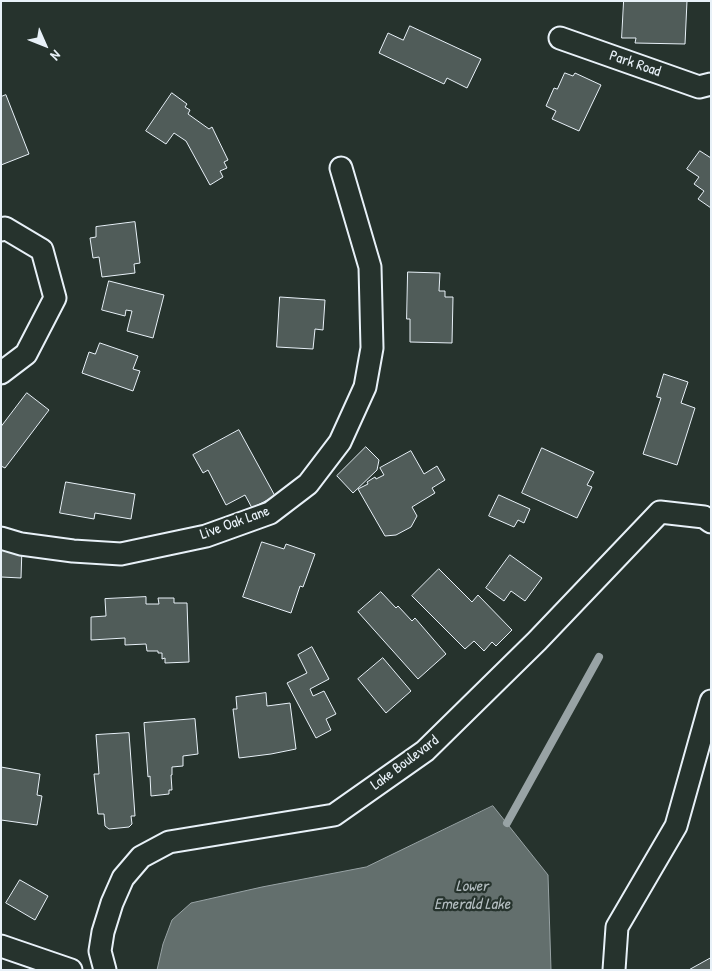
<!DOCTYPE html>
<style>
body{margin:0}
#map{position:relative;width:712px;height:971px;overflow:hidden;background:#26332d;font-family:"Patrick Hand",sans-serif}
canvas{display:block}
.frame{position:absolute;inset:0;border:2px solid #e8f1f8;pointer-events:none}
.north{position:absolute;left:20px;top:20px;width:50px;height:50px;-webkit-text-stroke:4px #26332d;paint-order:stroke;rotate:134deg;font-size:14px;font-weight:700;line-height:20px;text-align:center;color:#e8f1f8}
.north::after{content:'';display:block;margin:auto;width:18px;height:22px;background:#e8f1f8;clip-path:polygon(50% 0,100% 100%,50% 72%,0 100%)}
</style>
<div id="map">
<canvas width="712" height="971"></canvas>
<div class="frame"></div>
<div class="north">N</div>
</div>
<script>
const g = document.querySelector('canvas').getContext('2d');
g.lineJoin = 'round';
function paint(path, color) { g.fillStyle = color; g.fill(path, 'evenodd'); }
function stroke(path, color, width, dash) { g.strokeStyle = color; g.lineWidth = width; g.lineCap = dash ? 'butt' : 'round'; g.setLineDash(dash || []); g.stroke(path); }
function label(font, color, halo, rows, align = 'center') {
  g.font = font + ' "Patrick Hand",sans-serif'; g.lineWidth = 4.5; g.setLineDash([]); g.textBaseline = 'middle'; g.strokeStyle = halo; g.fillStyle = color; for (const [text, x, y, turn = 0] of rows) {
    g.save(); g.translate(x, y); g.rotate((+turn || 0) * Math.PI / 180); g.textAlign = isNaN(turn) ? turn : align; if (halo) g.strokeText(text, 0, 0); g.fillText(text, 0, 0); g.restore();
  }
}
const water = new Path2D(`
 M 493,806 L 548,875 L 551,970 L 157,970 L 163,944 L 172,920 L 191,903 L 262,887 L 366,867 Z`);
const stream = new Path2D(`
 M 507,823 L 599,657`);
const building = new Path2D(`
 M 624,1 L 687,1 L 685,44 L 635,43 L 636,38 L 622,38 Z
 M 410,26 L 481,59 L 467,88 L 447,78 L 444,84 L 379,53 L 388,33 L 403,40 Z
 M 565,73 L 573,76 L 575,73 L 601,85 L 579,131 L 552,119 L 556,111 L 546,106 L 554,88 L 557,89 Z
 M 172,93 L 187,104 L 185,107 L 190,110 L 188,114 L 209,129 L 212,127 L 228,160 L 224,162 L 227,168 L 220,171 L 223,177 L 210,185 L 186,141 L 174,133 L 166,144 L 146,131 Z
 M 6,95 L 29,154 L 1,165 L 1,97 Z
 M 700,151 L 711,158 L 711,208 L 698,199 L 704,191 L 694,184 L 699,177 L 687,169 Z
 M 135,222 L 140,263 L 134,264 L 135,273 L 102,277 L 99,257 L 93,258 L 90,238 L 96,237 L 96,227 Z
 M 408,272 L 440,273 L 439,291 L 445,291 L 445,297 L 453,297 L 452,343 L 410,342 L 410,319 L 407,319 Z
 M 109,281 L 164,295 L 153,338 L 127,331 L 132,311 L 126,310 L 125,316 L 102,310 Z
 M 280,297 L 325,300 L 323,330 L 315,329 L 313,349 L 277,347 Z
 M 100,343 L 138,356 L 133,369 L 140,371 L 133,391 L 82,373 L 89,352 L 95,354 Z
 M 664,374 L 688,382 L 681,403 L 695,408 L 677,465 L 643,454 L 661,398 L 657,397 Z
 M 27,393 L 49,410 L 5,468 L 1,466 L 1,427 Z
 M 239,430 L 275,496 L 252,508 L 245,495 L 226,505 L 208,470 L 203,473 L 193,455 Z
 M 366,447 L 379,460 L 377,470 L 353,493 L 337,476 Z
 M 542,448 L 594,472 L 587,485 L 592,487 L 577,518 L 522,493 Z
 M 411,451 L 424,474 L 437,466 L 445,480 L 432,488 L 435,493 L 412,507 L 417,516 L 411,527 L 396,535 L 385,536 L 358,489 L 368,484 L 367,482 L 375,477 L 376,479 L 384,475 L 380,468 Z
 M 66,482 L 135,494 L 131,519 L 95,513 L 94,519 L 60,513 Z
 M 499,495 L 530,509 L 524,523 L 518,520 L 514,527 L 489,516 Z
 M 262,542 L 284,549 L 286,544 L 315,554 L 303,587 L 300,586 L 291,613 L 243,597 Z
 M 1,546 L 22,547 L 21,578 L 1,577 Z
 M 510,555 L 542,578 L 525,601 L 511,591 L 504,601 L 486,588 Z
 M 439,569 L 472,602 L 478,595 L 512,630 L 496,646 L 492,642 L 484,651 L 474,641 L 465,649 L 412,596 Z
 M 381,592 L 396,608 L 398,606 L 412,621 L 415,618 L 446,654 L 418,679 L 358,612 Z
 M 146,597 L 146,604 L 159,604 L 158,598 L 174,598 L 174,603 L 187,603 L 189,662 L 165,663 L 165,658 L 162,659 L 162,653 L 158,653 L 158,651 L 147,651 L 146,644 L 125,645 L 125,638 L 91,640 L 91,617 L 106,616 L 105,599 Z
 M 312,647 L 329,679 L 310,689 L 313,696 L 324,691 L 336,714 L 326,719 L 331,730 L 316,738 L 287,683 L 307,673 L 298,655 Z
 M 383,658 L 411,691 L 386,713 L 358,679 Z
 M 266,693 L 267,706 L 290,703 L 296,749 L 271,754 L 239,758 L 233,709 L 237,709 L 236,697 Z
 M 195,719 L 198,754 L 183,756 L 183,766 L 172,767 L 172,775 L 171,775 L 172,790 L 169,790 L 169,794 L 151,796 L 150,776 L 148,777 L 144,723 Z
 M 129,733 L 135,816 L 131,816 L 132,824 L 129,827 L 109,829 L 105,826 L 104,814 L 98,814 L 94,774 L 99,774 L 96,735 Z
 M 1,767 L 40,774 L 37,795 L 42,796 L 37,825 L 1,820 Z
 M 20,880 L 48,896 L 35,920 L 6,903 Z
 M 711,958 L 711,970 L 689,970 Z`);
const minor = new Path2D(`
 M 560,38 L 699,87 L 711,84
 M 1,230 L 5,228 L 42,250 L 55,298 L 26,354 L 1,373
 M 1,538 L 21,544 L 73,551 L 121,554 L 206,536 L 270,513 L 308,484 L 340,442 L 365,387 L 372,348 L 370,267 L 341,168
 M 1,946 L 71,970
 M 105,970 L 100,951 L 103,932 L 112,903 L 123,878 L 141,857 L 169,842 L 334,815 L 425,751 L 537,641 L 660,512 L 704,517 L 711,522
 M 614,970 L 617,927 L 676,826 L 711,701`);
const streetNames = [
 ["Park Road",635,64,19],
 ["Live Oak Lane",235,523,-20],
 ["Lake Boulevard",405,763,-37]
];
const waterNames = [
 ["Lower",472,887],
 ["Emerald Lake",472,905]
];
paint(water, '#636f6d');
stroke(water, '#98a3a5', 1);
stroke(stream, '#98a3a5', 8);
paint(building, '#505c59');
stroke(building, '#e8f1f8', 1);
stroke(minor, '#e8f1f8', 25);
stroke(minor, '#26332d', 21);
label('15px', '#e8f1f8', '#26332d', streetNames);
label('italic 16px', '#b3bdc0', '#26332d', waterNames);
</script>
